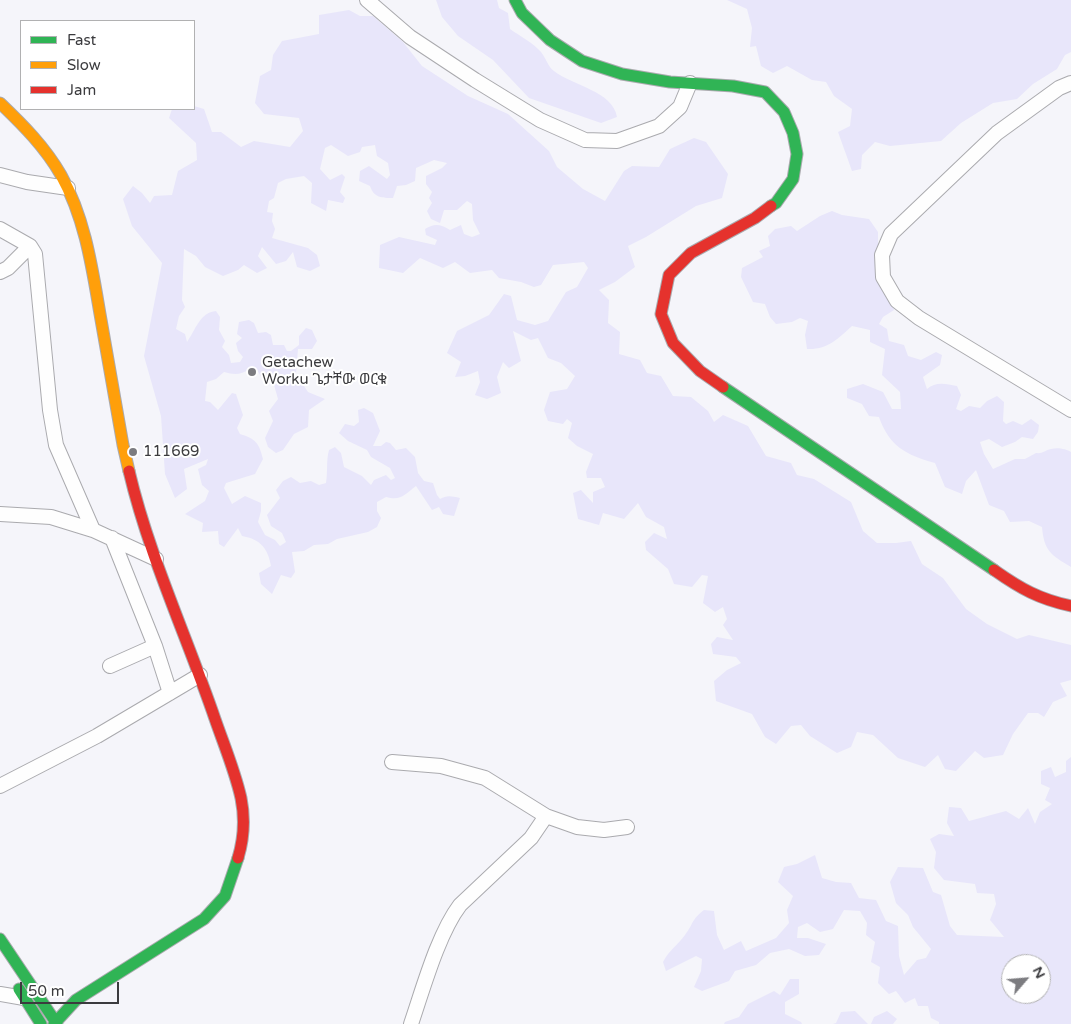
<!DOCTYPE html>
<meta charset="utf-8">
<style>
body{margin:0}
#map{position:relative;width:1071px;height:1024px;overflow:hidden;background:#f5f5fa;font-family:"Varela Round",sans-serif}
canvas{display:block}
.legend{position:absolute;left:20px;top:20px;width:175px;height:90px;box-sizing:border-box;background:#fff;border:1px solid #b1b1b2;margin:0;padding:6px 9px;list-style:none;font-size:15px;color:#3b3b3e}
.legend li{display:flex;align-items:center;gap:10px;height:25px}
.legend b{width:25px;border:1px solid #b1b1b2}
.north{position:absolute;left:1001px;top:954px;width:50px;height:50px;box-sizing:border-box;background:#fff;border:1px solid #b1b1b2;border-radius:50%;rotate:63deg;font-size:14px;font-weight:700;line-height:20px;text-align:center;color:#3b3b3e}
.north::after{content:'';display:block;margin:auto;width:18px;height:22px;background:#7c7c80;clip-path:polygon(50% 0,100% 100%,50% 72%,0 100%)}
.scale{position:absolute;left:20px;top:982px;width:99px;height:22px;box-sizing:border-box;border:2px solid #3b3b3e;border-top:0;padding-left:6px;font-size:15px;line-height:18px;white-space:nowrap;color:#3b3b3e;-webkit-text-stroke:4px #fff;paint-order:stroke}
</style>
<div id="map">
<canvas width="1071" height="1024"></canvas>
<ul class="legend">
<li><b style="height:6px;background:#30b455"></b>Fast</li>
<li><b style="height:6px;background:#ff9f0a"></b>Slow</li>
<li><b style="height:6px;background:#e5322d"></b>Jam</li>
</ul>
<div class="north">N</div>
<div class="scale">50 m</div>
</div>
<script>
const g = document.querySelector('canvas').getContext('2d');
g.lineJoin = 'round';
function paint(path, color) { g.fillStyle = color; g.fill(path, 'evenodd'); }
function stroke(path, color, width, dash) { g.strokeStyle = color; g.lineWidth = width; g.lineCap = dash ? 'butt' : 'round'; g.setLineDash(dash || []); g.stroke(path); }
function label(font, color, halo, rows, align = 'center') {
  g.font = font + ' "Varela Round","Noto Sans Ethiopic",sans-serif'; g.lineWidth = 4; g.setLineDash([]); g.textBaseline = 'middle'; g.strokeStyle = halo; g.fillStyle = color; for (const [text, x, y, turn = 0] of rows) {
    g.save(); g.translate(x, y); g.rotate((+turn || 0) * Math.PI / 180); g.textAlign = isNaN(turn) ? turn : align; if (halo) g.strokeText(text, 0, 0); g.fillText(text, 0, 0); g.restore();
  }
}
const green = new Path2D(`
 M 436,0 L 497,0 L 499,8 L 508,13 L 510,29 C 520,36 533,43 541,52 C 546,58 548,67 554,71 C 573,86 613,91 617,117 L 601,123 L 529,98 L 493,60 L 458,36 L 442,17 Z
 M 727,0 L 1071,0 L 1071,52 L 1065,55 L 1057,69 L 1033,84 L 1017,99 L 993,103 L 961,123 L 941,141 L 890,146 L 875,142 L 862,155 L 861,169 L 852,171 L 838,132 L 850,126 L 852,109 L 834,96 L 826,82 L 812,80 L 787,66 L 773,73 L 761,66 L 756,46 L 750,47 L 752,28 L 747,9 Z
 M 349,10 L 360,16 L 373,16 L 403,42 L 422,66 L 468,96 L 508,114 L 549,151 L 557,167 L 583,189 L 605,201 L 624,171 L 632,166 L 659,167 L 670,149 L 694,138 L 706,142 L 728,174 L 722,198 L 696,206 L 646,237 L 628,246 L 635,267 L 615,282 L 599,290 L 609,300 L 608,323 L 620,332 L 619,354 L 640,360 L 647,373 L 661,376 L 673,396 L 691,397 L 708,411 L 714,422 L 723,415 L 748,426 L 766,456 L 791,463 L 797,475 L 814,479 L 851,502 L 863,531 L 877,543 L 896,543 L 911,541 L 922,564 L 943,578 L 966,609 L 987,624 L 1017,639 L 1029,635 L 1071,645 L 1071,680 L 1060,683 L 1067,696 L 1053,702 L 1044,717 L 1038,713 L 1028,713 L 1013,734 L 1003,755 L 984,758 L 975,751 L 956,771 L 945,769 L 938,755 L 925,767 L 898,758 L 873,735 L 857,732 L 851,747 L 837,753 L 810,736 L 801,725 L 791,726 L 776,744 L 765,737 L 752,714 L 716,701 L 714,681 L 727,670 L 741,663 L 736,657 L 713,654 L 711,644 L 717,637 L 733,640 L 723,625 L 727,619 L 723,607 L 715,612 L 703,603 L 708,576 L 702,575 L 692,587 L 674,584 L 668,569 L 646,550 L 645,542 L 654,533 L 667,539 L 664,527 L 646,517 L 638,503 L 624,519 L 603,513 L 599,525 L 578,519 L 573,493 L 581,490 L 593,503 L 593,492 L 605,487 L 601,478 L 587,478 L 586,472 L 593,454 L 577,446 L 568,438 L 572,423 L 567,419 L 563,424 L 548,421 L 544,410 L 550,392 L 567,389 L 575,376 L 561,363 L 548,358 L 538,338 L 531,340 L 513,331 L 521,361 L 509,368 L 503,362 L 497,377 L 501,393 L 487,399 L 475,395 L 480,382 L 478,371 L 465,376 L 455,377 L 461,362 L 447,353 L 457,331 L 489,315 L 504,294 L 511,296 L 517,320 L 535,325 L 548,321 L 566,292 L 577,287 L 588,268 L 584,262 L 553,265 L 541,285 L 534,287 L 521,282 L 499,278 L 492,270 L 470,273 L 455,262 L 443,268 L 420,258 L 403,273 L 379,268 L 380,245 L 399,237 L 435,245 L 437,240 L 426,235 L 425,229 C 435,223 440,224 450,230 L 461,225 L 464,234 L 472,237 L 480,234 L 473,220 L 472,204 L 467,201 L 457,210 L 444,210 L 440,223 L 431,219 L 427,211 L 432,203 L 429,198 L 432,192 L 426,184 L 426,176 L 442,168 L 447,163 L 434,160 L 416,168 L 415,181 L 406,185 L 397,186 L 393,198 C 382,198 374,198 370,186 L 359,181 L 360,171 L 369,166 L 387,179 L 390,175 L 388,163 L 377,156 L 375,145 L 362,147 L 360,152 L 348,156 L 331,145 L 325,148 L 320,169 L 330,180 L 342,174 L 345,177 L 340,192 L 345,198 L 343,203 L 328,200 L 326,211 L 311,203 L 312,183 L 304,176 L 286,179 L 278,183 L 274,198 L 269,201 L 267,212 L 273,213 L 272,221 L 275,229 L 272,238 L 308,248 L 317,255 L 320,266 L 310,271 L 297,267 L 293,252 L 286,261 L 276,264 L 262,247 L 258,256 L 267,268 L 257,273 L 244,265 L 238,270 L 223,276 L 205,267 L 196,256 L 184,249 L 182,300 L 185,307 L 179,316 L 176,329 L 185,334 L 187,342 C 195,331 200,312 216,311 L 220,317 L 219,330 L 225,341 L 222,347 L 229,355 L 231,363 L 240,362 L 243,357 L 238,351 L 236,343 L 242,338 L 237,334 L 239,322 L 249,320 L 254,323 L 258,333 L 266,332 L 271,335 L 273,345 L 284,345 L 287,351 L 291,351 L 299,345 L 299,336 L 306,328 L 312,330 L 317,341 L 312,349 L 298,349 L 296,374 L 308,392 L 325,399 L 309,410 L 308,427 L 294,434 L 283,450 L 276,453 L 268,447 L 265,438 L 273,421 L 269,411 L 278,399 L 274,385 L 263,380 L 257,370 L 250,369 C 240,375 235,375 224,372 L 216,379 L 207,382 L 205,401 L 210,402 L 218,410 L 232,393 L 236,394 L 243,415 L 237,428 L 240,434 C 256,439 259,443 263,459 L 255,474 L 226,483 L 224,488 L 232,504 L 245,496 L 261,503 L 261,511 L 258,522 L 265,535 L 275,540 L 280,546 L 286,542 L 282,533 L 271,526 L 267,515 L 280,498 L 276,490 L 283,481 L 291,477 L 300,483 L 311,481 L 319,485 L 326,483 C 328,471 326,461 329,450 L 335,447 L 341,453 L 344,467 L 362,476 L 371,485 L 374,480 L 386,475 L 391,480 L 395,478 L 390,468 L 371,457 L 367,450 L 348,441 L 339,433 L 345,424 L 354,426 L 359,422 L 358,410 L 364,408 L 373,413 L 380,431 L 373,446 L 381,446 L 386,442 L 390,443 L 396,450 L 406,448 L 415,457 L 418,473 L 424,481 L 433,483 L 437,495 L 440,499 C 447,495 451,496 460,498 L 454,516 L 443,514 L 439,507 L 432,510 L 416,486 C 404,495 401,501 386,497 L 377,502 L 377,511 L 381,518 L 377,527 L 368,532 L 337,539 L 328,544 L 314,545 L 304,551 L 292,552 L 295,572 L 291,578 L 281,575 L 272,594 L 261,584 L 259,573 L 271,566 C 268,548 260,539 242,536 L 238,528 L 224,547 L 219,544 L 218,531 L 202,532 L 203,523 L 185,514 L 205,501 L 209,491 L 202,485 L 198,469 L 206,465 L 208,459 L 184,469 L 187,489 L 175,498 L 165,474 L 161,416 L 144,356 L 162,263 L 132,226 L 123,199 L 133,186 L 142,193 L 150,203 L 154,196 L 172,195 L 178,171 L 197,160 L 196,143 L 169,118 L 172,109 L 194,109 L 194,106 L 204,109 L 212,132 L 221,132 L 241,147 L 254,141 L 290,147 L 303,131 L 299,118 L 264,114 L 255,103 L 260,76 L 271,70 L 273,55 L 282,41 L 319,34 L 319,15 Z
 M 832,211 L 842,215 L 869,219 L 878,232 L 878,252 L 893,302 L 894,310 L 883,317 L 879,324 L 887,329 L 889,341 L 904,345 L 908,356 L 921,360 L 936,352 L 942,355 L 940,365 L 923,377 L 927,389 C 936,381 946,384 957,386 L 961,395 L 956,409 L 961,411 L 969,406 L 980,408 L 987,401 L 997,396 L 1004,402 L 1003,421 L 1006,424 L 1013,421 L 1022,425 L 1031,419 L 1039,425 L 1038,432 L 1033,439 L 1022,437 L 1015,442 L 1002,447 L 989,439 L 980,442 L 984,454 L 993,469 L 1015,459 L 1025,459 L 1036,453 C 1043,454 1045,450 1051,449 C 1057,447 1067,449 1071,452 L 1071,567 C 1051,555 1044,551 1042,527 L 1029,521 L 1010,522 L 1004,511 L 989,505 L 976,470 L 966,481 L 962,494 L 945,487 L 935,463 C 906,455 889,446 879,417 L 869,416 L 862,404 L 847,398 L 847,389 L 863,384 L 883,392 L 892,409 L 901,409 L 900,392 L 882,375 L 885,349 L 870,342 L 870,330 L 852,326 C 838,339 827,350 807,349 L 805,335 L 808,321 L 800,318 L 792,322 L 776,324 L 770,317 L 765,304 L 753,302 L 741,277 L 742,268 L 763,257 L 759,251 L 770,246 L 768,236 L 775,229 L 791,226 L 797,231 L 820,216 Z
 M 1071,757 L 1071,1024 L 939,1024 L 939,1022 L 931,1018 L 928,1006 L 918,1006 L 915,998 L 905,1003 L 896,991 L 889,994 L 878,983 L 880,967 L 871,962 L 875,942 L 866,935 L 867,923 L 860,911 L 844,910 L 833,929 L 820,932 L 807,923 L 798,927 L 797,938 L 808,938 L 826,944 L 819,955 L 805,956 L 789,949 L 770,953 L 756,965 L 735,971 L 729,981 L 702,991 L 694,987 L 701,971 L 702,959 L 696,956 L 666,971 L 663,962 C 670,949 677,946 685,935 C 694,923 691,920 704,910 L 714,911 L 717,935 L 724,950 L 741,941 L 746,951 L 776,938 L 789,923 L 787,910 L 793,896 L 778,882 L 784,867 L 797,864 L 815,855 L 822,878 L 836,882 L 851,883 L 859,898 L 876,900 L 886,921 L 898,926 L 899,956 L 904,975 L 917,960 L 926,958 L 931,949 L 913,927 L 908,915 L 896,903 L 890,882 L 898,867 L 923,868 L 933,892 L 941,895 L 950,926 L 957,935 L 1004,937 L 990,920 L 996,904 L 994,894 L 977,893 L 975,884 L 944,880 L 934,868 L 936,852 L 930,839 L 939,834 L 954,836 L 947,823 L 949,807 L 961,808 L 969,821 L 1006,811 L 1019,819 L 1028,808 L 1035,824 L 1040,812 L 1052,804 L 1045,800 L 1050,788 L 1041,784 L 1041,771 L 1051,767 L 1055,777 L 1066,772 L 1066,761 ZM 1011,964 L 1041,964 L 1041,994 L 1011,994 Z
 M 790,979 L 799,979 L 799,994 L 785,1002 L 785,1014 L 801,1022 L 802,1024 L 724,1024 L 725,1022 L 739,1017 L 748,1004 L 774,991 L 780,995 Z
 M 855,1011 L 868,1024 L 833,1024 L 836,1023 L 841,1012 Z
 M 887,1011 L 897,1019 L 893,1024 L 871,1024 L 874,1017 Z`);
const street = new Path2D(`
 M 367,0 L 410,37 L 475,80 L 540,120 L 585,140 L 617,141 L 659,126 L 680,107 L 690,83
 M 1071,83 L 1059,88 L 997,133 L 891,234 L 882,255 L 883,277 L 897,301 L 919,318 L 1071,410
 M 0,175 L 27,182 L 68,188
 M 0,229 L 30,246 L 35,254 L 50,410 L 56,445 L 93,530
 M 0,272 L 8,268 L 30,246
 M 0,514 L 51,517 L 93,530 L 156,559
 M 112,538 L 155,646 L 170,693
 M 110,666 L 155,646
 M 392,762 L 441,766 L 485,778 L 546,816 L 577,827 L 604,830 L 627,827
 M 0,786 L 97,736 L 200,675
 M 0,994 L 24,998
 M 411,1024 C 423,989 438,934 460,905 L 531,838 L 546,816`);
const fast = new Path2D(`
 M 515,0 L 522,13 L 550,40 L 582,61 L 622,74 L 670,82 L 733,86 L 765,92 L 784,112 L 793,133 L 797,154 L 793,179 L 776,203 L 771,206
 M 723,387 L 994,570
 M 0,939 L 57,1024
 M 19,989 L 41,1024
 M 54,1024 L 76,1000 L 204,919 L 225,896 L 238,858`);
const slow = new Path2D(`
 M 0,103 C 23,125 45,147 61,175 C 85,218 92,267 100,314 C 108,358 115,401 123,445 L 129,471`);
const jam = new Path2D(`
 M 723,387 L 700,371 L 673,343 L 661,314 L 669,275 L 691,253 L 755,218 L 771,206
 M 129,471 C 149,556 187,637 215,719 C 224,745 235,771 241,798 C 245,818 244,838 238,858
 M 994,570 C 1021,589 1039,599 1071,606`);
const markers = [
 [252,372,5,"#7c7c80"],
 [133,452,5,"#7c7c80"]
];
const poiNames = [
 ["Getachew",262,363],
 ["Worku ጌታቸው ወርቁ",262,380],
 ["111669",143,452]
];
paint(green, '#e8e6fa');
stroke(street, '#aaaaae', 16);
stroke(fast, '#aaaaae', 13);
stroke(slow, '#aaaaae', 13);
stroke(jam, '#aaaaae', 13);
stroke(street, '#fefefe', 14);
stroke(fast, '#30b455', 11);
stroke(slow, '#ff9f0a', 11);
stroke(jam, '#e5322d', 11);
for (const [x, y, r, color] of markers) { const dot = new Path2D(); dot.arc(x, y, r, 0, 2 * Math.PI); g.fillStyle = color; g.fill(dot); stroke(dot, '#fff', 2); }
label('15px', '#3b3b3e', '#fff', poiNames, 'left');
</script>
